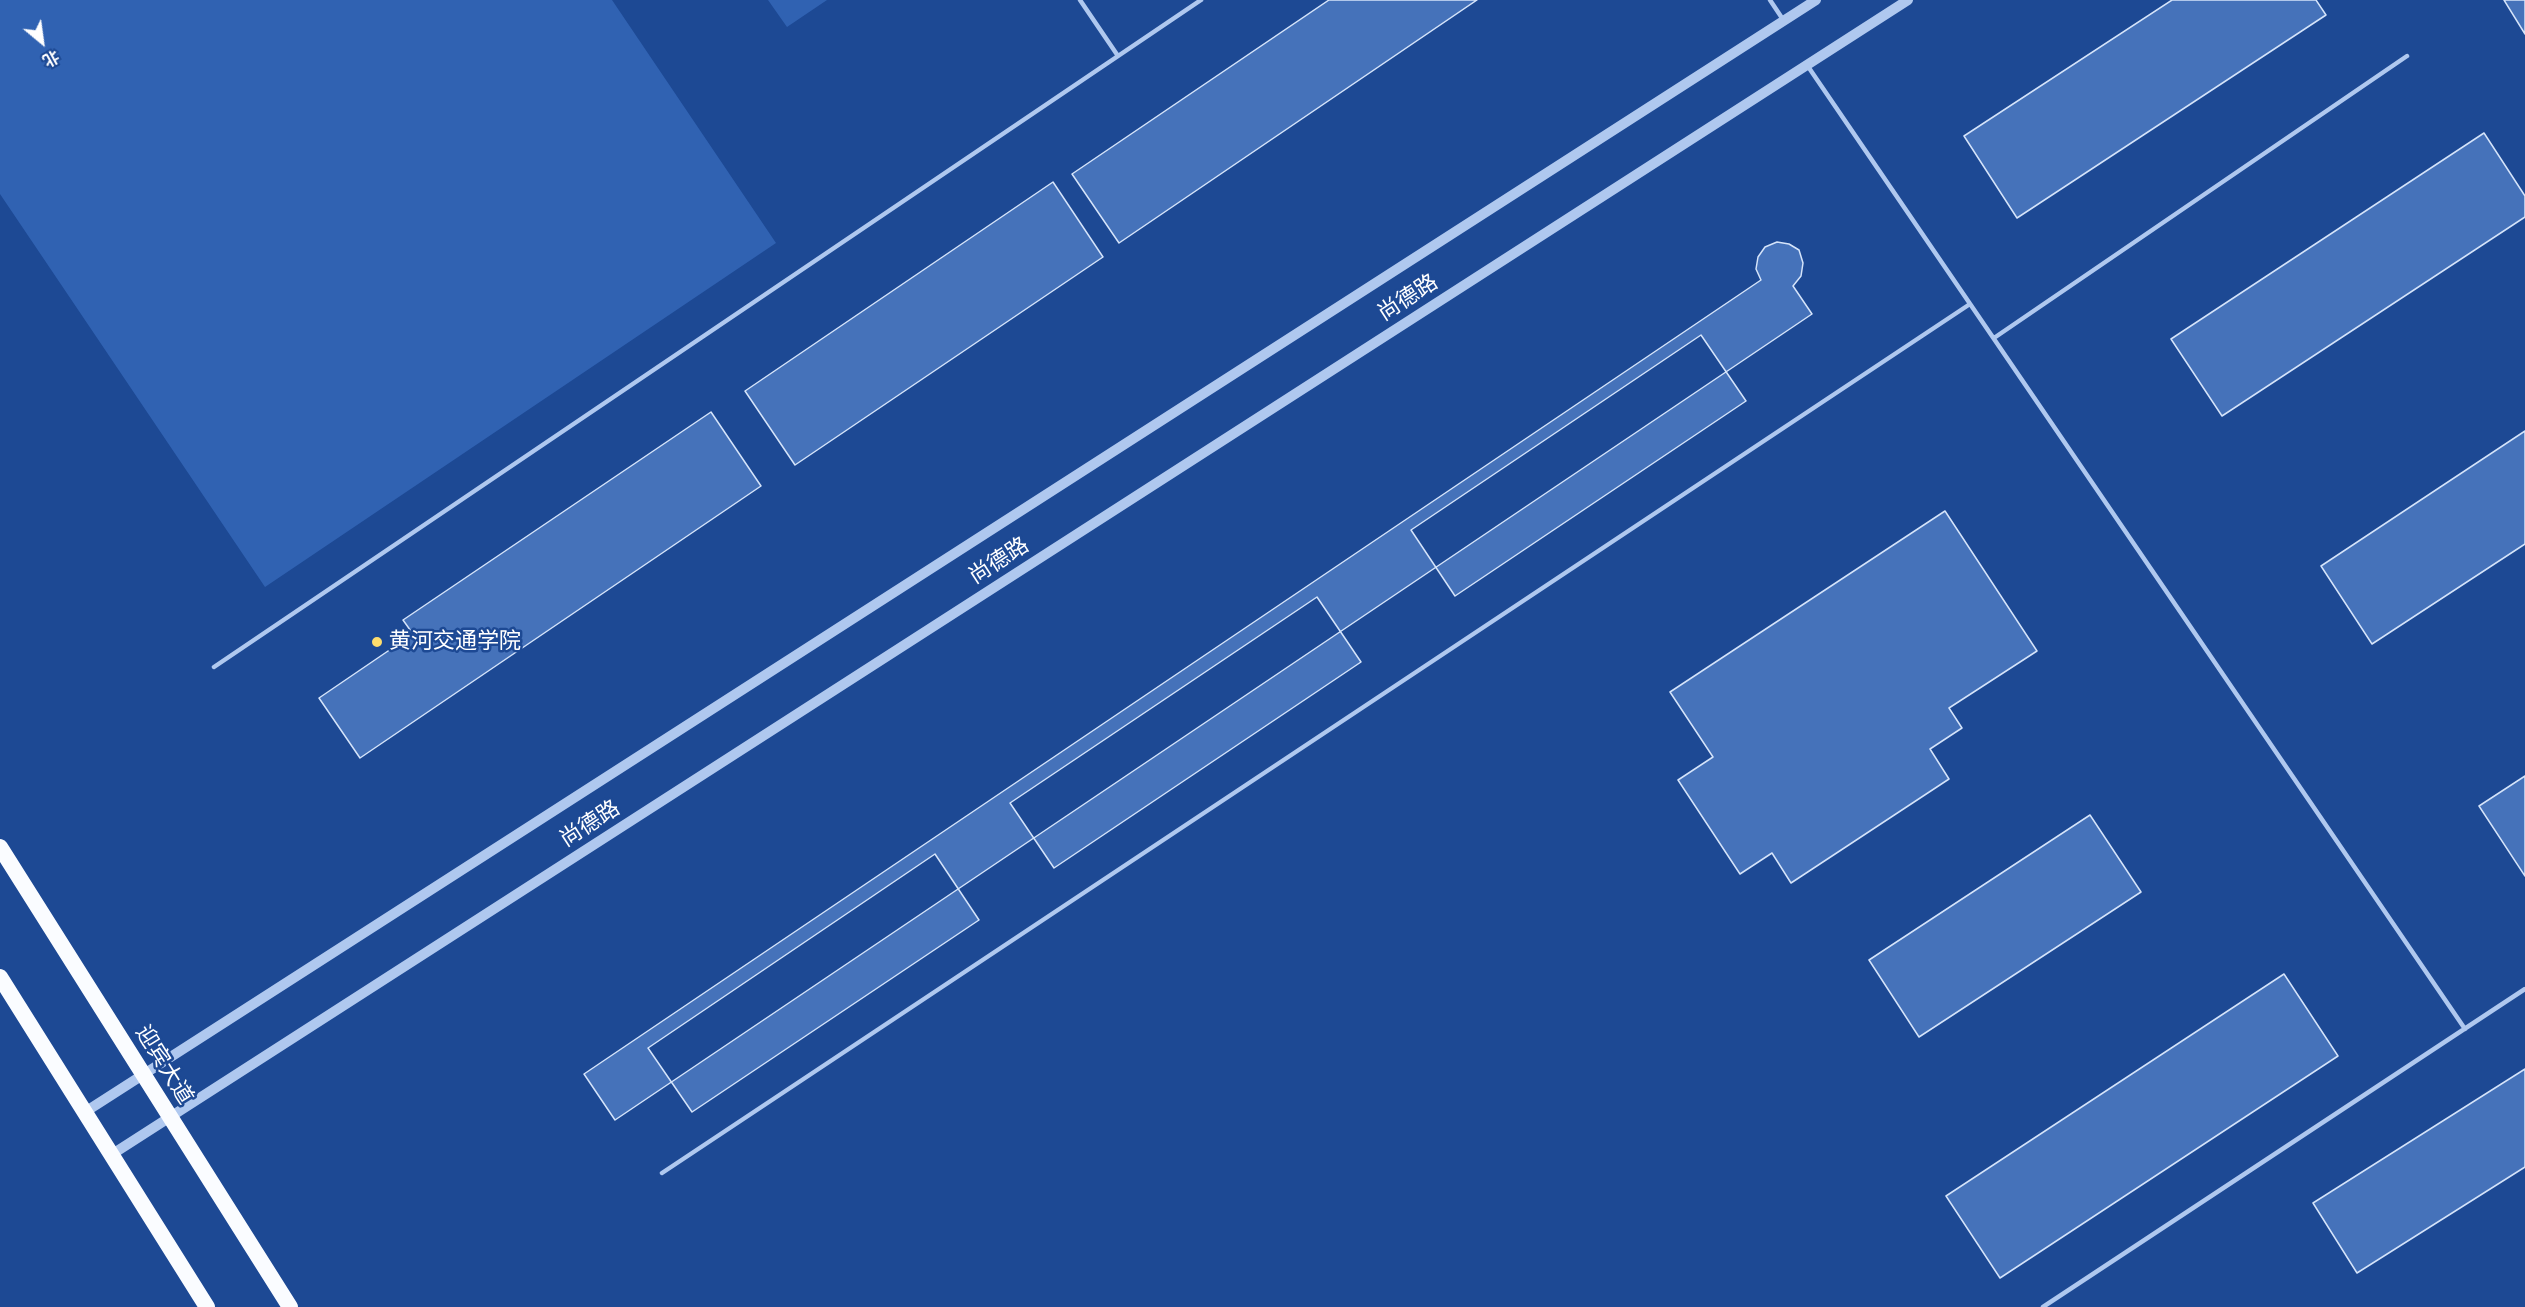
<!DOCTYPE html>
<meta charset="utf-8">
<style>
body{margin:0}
#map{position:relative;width:2525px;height:1307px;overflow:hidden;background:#1d4994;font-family:Figtree,"Noto Sans SC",sans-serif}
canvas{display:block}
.north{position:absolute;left:12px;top:12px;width:60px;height:60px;-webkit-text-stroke:4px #1d4994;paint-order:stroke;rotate:151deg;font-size:16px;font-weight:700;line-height:24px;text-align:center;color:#fff}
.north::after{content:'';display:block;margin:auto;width:21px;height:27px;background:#fff;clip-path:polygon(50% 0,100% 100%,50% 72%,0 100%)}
</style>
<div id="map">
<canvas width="2525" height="1307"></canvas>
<div class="north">北</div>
</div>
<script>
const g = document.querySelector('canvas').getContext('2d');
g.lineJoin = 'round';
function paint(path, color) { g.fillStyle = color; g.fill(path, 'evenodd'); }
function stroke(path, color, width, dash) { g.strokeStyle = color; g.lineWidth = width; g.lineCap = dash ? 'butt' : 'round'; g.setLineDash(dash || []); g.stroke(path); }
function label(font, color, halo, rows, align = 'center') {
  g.font = font + ' Figtree,"Noto Sans SC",sans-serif'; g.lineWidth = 5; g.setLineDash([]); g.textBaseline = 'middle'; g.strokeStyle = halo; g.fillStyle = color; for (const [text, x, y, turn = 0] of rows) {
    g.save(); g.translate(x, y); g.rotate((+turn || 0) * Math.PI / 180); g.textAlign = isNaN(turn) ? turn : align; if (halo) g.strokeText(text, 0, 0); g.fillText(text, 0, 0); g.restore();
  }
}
const green = new Path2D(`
 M 0,0 L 612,0 L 776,243 L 265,587 L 0,194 Z
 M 768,0 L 827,0 L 787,27 Z`);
const building = new Path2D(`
 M 1329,0 L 1477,0 L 1119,243 L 1072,174 Z
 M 2172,0 L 2316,0 L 2326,15 L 2017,218 L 1964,136 Z
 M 2504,0 L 2525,0 L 2525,34 Z
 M 2484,133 L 2525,196 L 2525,217 L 2222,416 L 2171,339 Z
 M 1053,182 L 1103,257 L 795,465 L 745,391 Z
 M 1777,242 L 1789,244 L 1799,250 L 1803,263 L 1801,276 L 1793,286 L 1812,314 L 615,1120 L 584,1074 L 1761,280 L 1756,269 L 1758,257 L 1765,247 Z
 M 1701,335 L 1746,401 L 1455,596 L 1411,530 Z
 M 711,412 L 761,486 L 360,758 L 319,698 L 413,634 L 403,620 Z
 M 2525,431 L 2525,544 L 2372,644 L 2321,566 Z
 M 1945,511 L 2037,651 L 1949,708 L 1962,728 L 1930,749 L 1949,779 L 1791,883 L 1772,853 L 1740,874 L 1678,780 L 1713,757 L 1670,692 Z
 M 1317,597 L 1361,662 L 1054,868 L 1010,803 Z
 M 2525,776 L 2525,876 L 2479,806 Z
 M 2090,815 L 2141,892 L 1919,1037 L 1869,960 Z
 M 935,854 L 979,920 L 692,1112 L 648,1048 Z
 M 2284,974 L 2338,1056 L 2000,1278 L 1946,1196 Z
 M 2525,1069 L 2525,1167 L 2357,1273 L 2313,1203 Z`);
const service = new Path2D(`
 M 1080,0 L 1118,56
 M 1770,0 L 1784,21
 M 1807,65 L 2465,1029
 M 1994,338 L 2407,56
 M 214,667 L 1201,0
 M 662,1173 L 1970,304
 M 2043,1307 L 2525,989`);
const tertiary = new Path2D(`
 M 85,1112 L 1816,0
 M 111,1155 L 1908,0`);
const trunk = new Path2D(`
 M 0,847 L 290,1307
 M 0,977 L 207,1307`);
const markers = [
 [377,642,6,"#fedd6d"]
];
const streetNames = [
 ["尚德路",1408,298,-33],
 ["尚德路",999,561,-33],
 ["尚德路",590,824,-33],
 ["迎宾大道",164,1065,58]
];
const poiNames = [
 ["黄河交通学院",389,642]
];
paint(green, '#3062b2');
paint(building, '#4572ba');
stroke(building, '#d5e4fa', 1.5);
stroke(service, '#afc8ef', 4.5);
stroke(tertiary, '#afc8ef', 10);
stroke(trunk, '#fafcff', 16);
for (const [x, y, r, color] of markers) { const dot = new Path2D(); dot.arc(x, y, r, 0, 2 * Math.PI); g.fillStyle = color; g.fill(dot); stroke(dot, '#1d4994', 2); }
label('22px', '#fff', '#1d4994', streetNames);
label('22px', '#fff', '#1d4994', poiNames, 'left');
</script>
